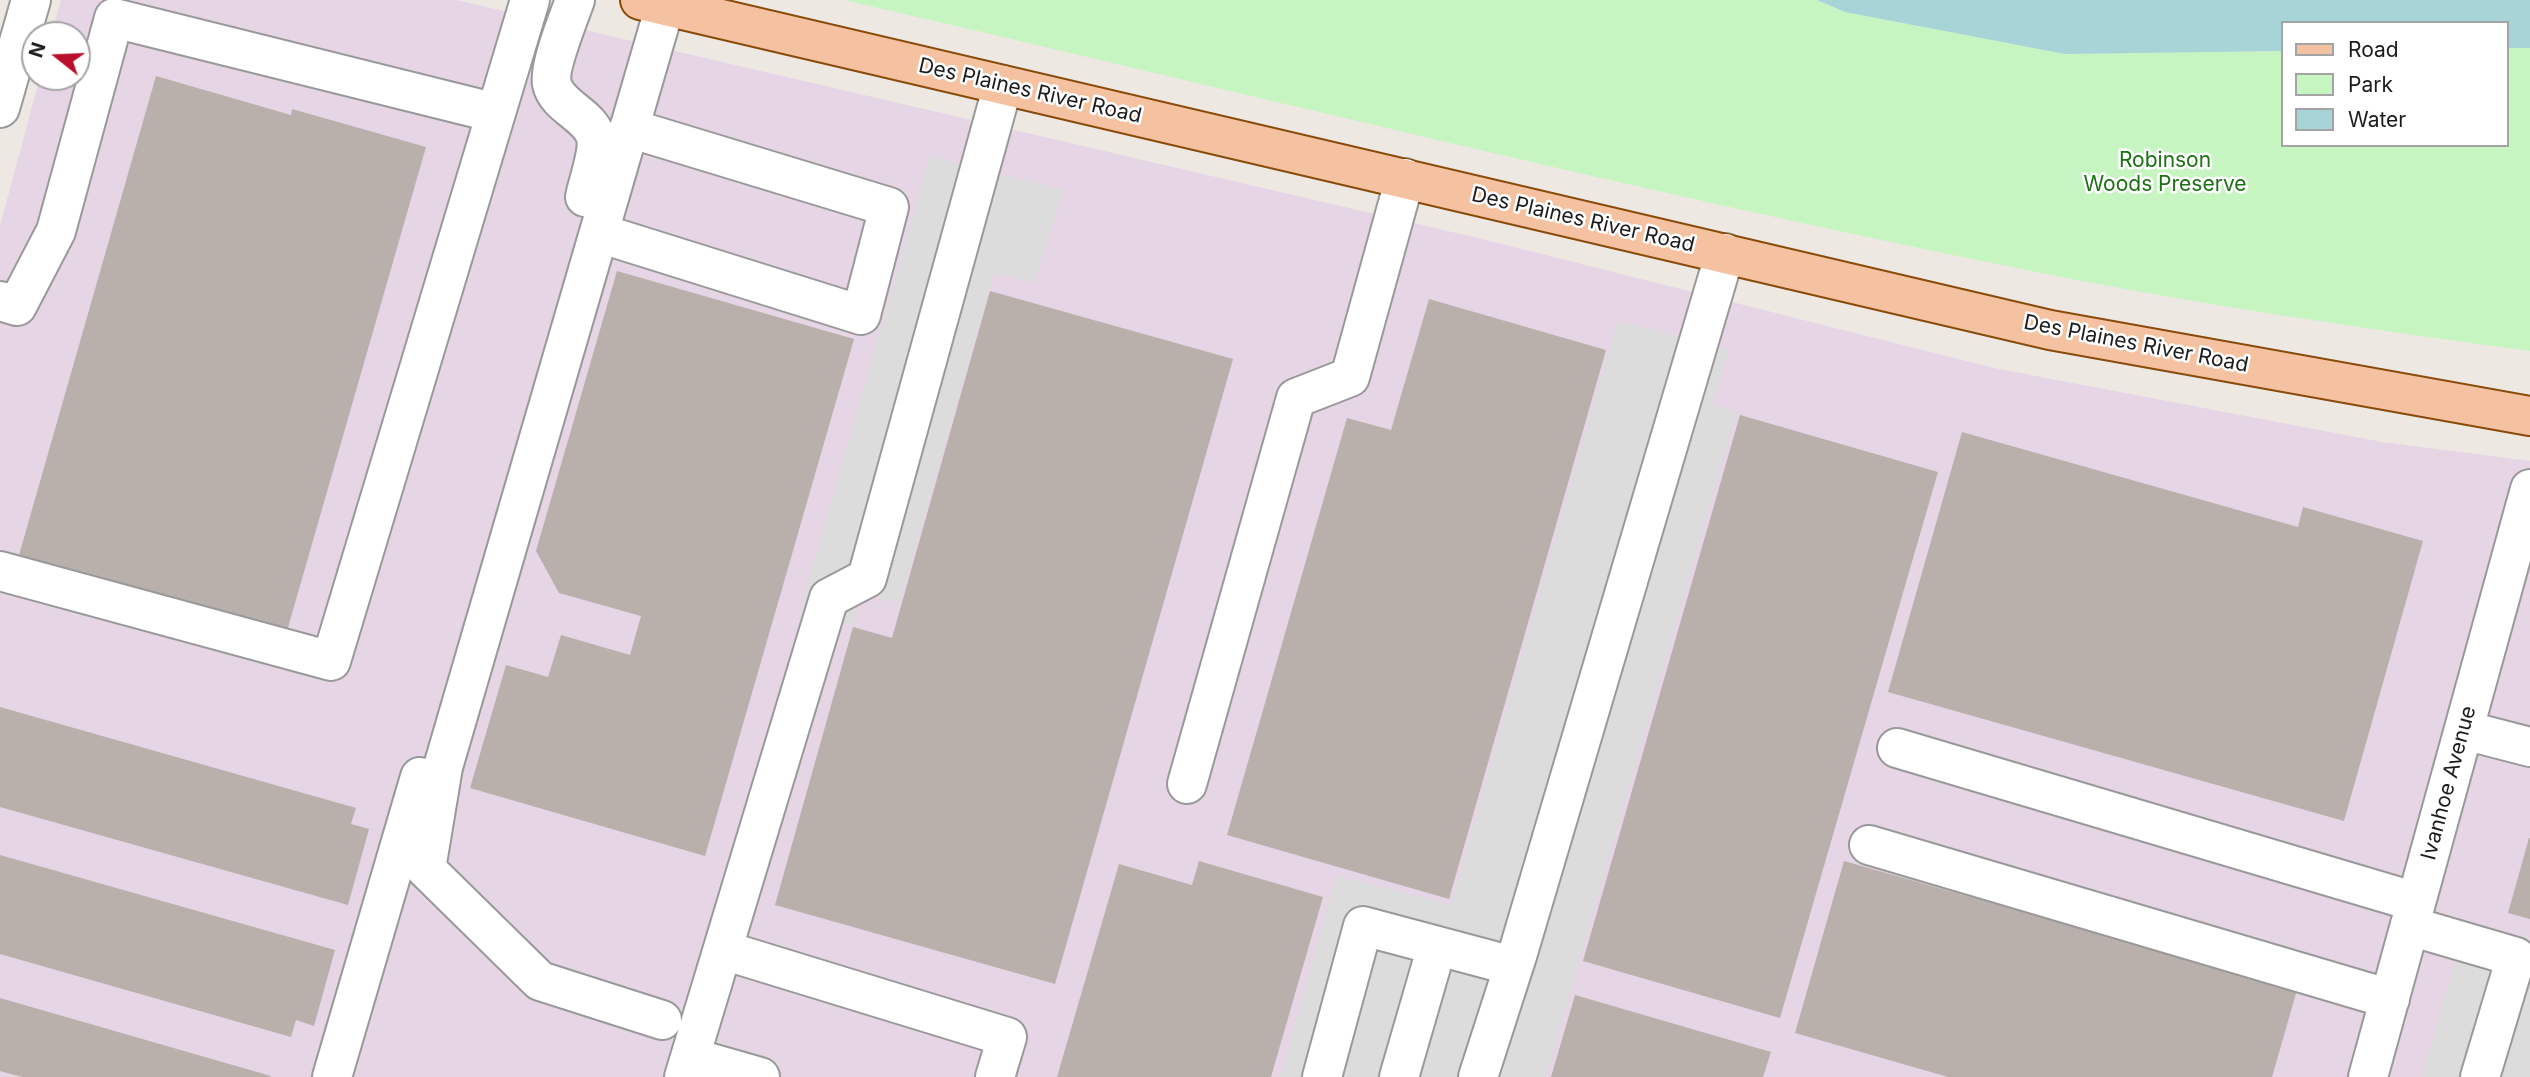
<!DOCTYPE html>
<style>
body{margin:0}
#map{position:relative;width:2530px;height:1077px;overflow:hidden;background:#ede8e2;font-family:Inter,sans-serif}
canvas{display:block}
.legend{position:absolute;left:2281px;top:21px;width:228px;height:126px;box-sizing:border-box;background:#fff;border:2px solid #a4a4a4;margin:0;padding:9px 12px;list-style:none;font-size:21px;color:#1c1c1c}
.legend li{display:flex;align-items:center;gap:14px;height:35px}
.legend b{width:35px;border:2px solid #a4a4a4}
.north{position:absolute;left:21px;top:21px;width:70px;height:70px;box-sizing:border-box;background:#fff;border:2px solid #a4a4a4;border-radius:50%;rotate:288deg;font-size:19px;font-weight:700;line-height:28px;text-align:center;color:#1c1c1c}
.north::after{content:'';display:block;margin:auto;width:24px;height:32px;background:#b90f2b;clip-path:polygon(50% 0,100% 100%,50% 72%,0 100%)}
</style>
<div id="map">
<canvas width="2530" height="1077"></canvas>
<ul class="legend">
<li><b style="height:9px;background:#f4c2a0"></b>Road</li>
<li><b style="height:19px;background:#c6f5c1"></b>Park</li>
<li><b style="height:19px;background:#a6d4d7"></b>Water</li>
</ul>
<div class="north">N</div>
</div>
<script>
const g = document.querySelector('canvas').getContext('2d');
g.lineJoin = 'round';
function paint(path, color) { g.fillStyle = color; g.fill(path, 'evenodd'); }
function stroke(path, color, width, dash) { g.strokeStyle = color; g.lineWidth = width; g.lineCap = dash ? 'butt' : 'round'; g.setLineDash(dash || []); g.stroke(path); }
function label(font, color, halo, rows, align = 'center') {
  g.font = font + ' Inter,sans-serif'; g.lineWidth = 5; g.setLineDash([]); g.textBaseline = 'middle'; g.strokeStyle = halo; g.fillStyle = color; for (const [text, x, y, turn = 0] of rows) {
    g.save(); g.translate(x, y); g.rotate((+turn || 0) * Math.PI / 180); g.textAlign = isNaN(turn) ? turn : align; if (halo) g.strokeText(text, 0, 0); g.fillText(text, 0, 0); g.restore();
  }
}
const industrial = new Path2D(`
 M 61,0 L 456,0 L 1482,239 L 1994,368 L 2382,442 L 2530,461 L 2530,1077 L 0,1077 L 0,226 L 40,77 L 77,77 L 77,35 L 51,35 Z`);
const park = new Path2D(`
 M 844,0 L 1817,0 L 1845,12 L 2065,54 L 2283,51 L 2283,145 L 2507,145 L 2507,48 L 2530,48 L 2530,351 C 2358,328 2187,303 2017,268 C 1624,189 1235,90 844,0 Z`);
const parking = new Path2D(`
 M 930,156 L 1063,190 L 1034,284 L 994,273 L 899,603 L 862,593 L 853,625 L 800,611 Z
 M 1617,321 L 1729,348 L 1712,404 L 1737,412 L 1546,1077 L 1280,1077 L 1336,876 L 1451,905 Z
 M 2464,929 L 2530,947 L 2530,1077 L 2422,1077 Z`);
const water = new Path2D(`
 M 1817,0 L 2530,0 L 2530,48 L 2507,48 L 2507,23 L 2283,23 L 2283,51 L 2065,54 L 1845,12 Z`);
const building = new Path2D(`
 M 156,76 L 291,115 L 292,109 L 426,147 L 287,631 L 19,555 Z
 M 617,271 L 854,339 L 705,856 L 470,788 L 506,665 L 548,677 L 561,635 L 630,655 L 641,616 L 559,593 L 536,551 Z
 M 990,291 L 1233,359 L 1055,984 L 775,905 L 853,627 L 892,638 Z
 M 1429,299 L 1606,350 L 1449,899 L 1227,835 L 1347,418 L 1391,430 Z
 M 1740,415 L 1938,472 L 1780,1018 L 1583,961 Z
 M 1962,432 L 2298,527 L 2303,507 L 2423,541 L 2344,821 L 1888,692 Z
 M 0,707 L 356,808 L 351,824 L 369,829 L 348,905 L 0,807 Z
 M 2529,838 L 2530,838 L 2530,919 L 2508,913 Z
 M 0,855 L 335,950 L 314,1026 L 296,1020 L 291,1037 L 0,954 Z
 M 1199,861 L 1323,897 L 1271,1077 L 1057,1077 L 1119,864 L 1192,885 Z
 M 1844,861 L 2297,990 L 2272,1077 L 1948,1077 L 1795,1033 Z
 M 1575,995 L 1771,1052 L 1763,1077 L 1551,1077 Z
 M 0,998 L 271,1076 L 270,1077 L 22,1077 L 0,1071 Z`);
const minor = new Path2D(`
 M 575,0 C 569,17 548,68 552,84 C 557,107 591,115 596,138 C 599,153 588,182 585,197
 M 0,108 L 31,0
 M 599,233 L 861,315 L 889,207 L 629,128
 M 0,301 L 17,306 L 56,231 L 114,18 L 496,113
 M 0,571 L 331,661 L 530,0
 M 2464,730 L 2530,747
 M 1897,748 L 2416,902
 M 1187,784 L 1296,398 L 1350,377 L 1405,178
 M 1869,845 L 2390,999
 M 2410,926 L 2516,957 L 2480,1077
 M 723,950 L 1007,1037 L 995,1077
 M 662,1020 L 540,981 L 426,869 L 443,767 L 665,6
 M 690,1057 L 760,1077
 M 332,1077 L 420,777
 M 684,1077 L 829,598 L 867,578 L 1003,85
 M 1322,1077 L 1363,926 L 1513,966
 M 1399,1077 L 1437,946
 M 1478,1077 L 1517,956 L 1725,253
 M 2368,1077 L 2530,489`);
const major = new Path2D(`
 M 640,0 L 2050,330 L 2530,416`);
const streetNames = [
 ["Des Plaines River Road",1030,91,13],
 ["Des Plaines River Road",1583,220,13],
 ["Des Plaines River Road",2136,344,11],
 ["Ivanhoe Avenue",2449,783,-75]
];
const parkNames = [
 ["Robinson",2165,161],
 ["Woods Preserve",2165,185]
];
paint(industrial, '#e5d5e5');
paint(park, '#c6f5c1');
paint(parking, '#dcdcdc');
paint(water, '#a6d4d7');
paint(building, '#b9b0ac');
stroke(minor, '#999', 42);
stroke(major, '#894a0b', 42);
stroke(minor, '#fff', 38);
stroke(major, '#f4c2a0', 38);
label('21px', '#1c1c1c', '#fff', streetNames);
label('21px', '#1b7113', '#fff', parkNames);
</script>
